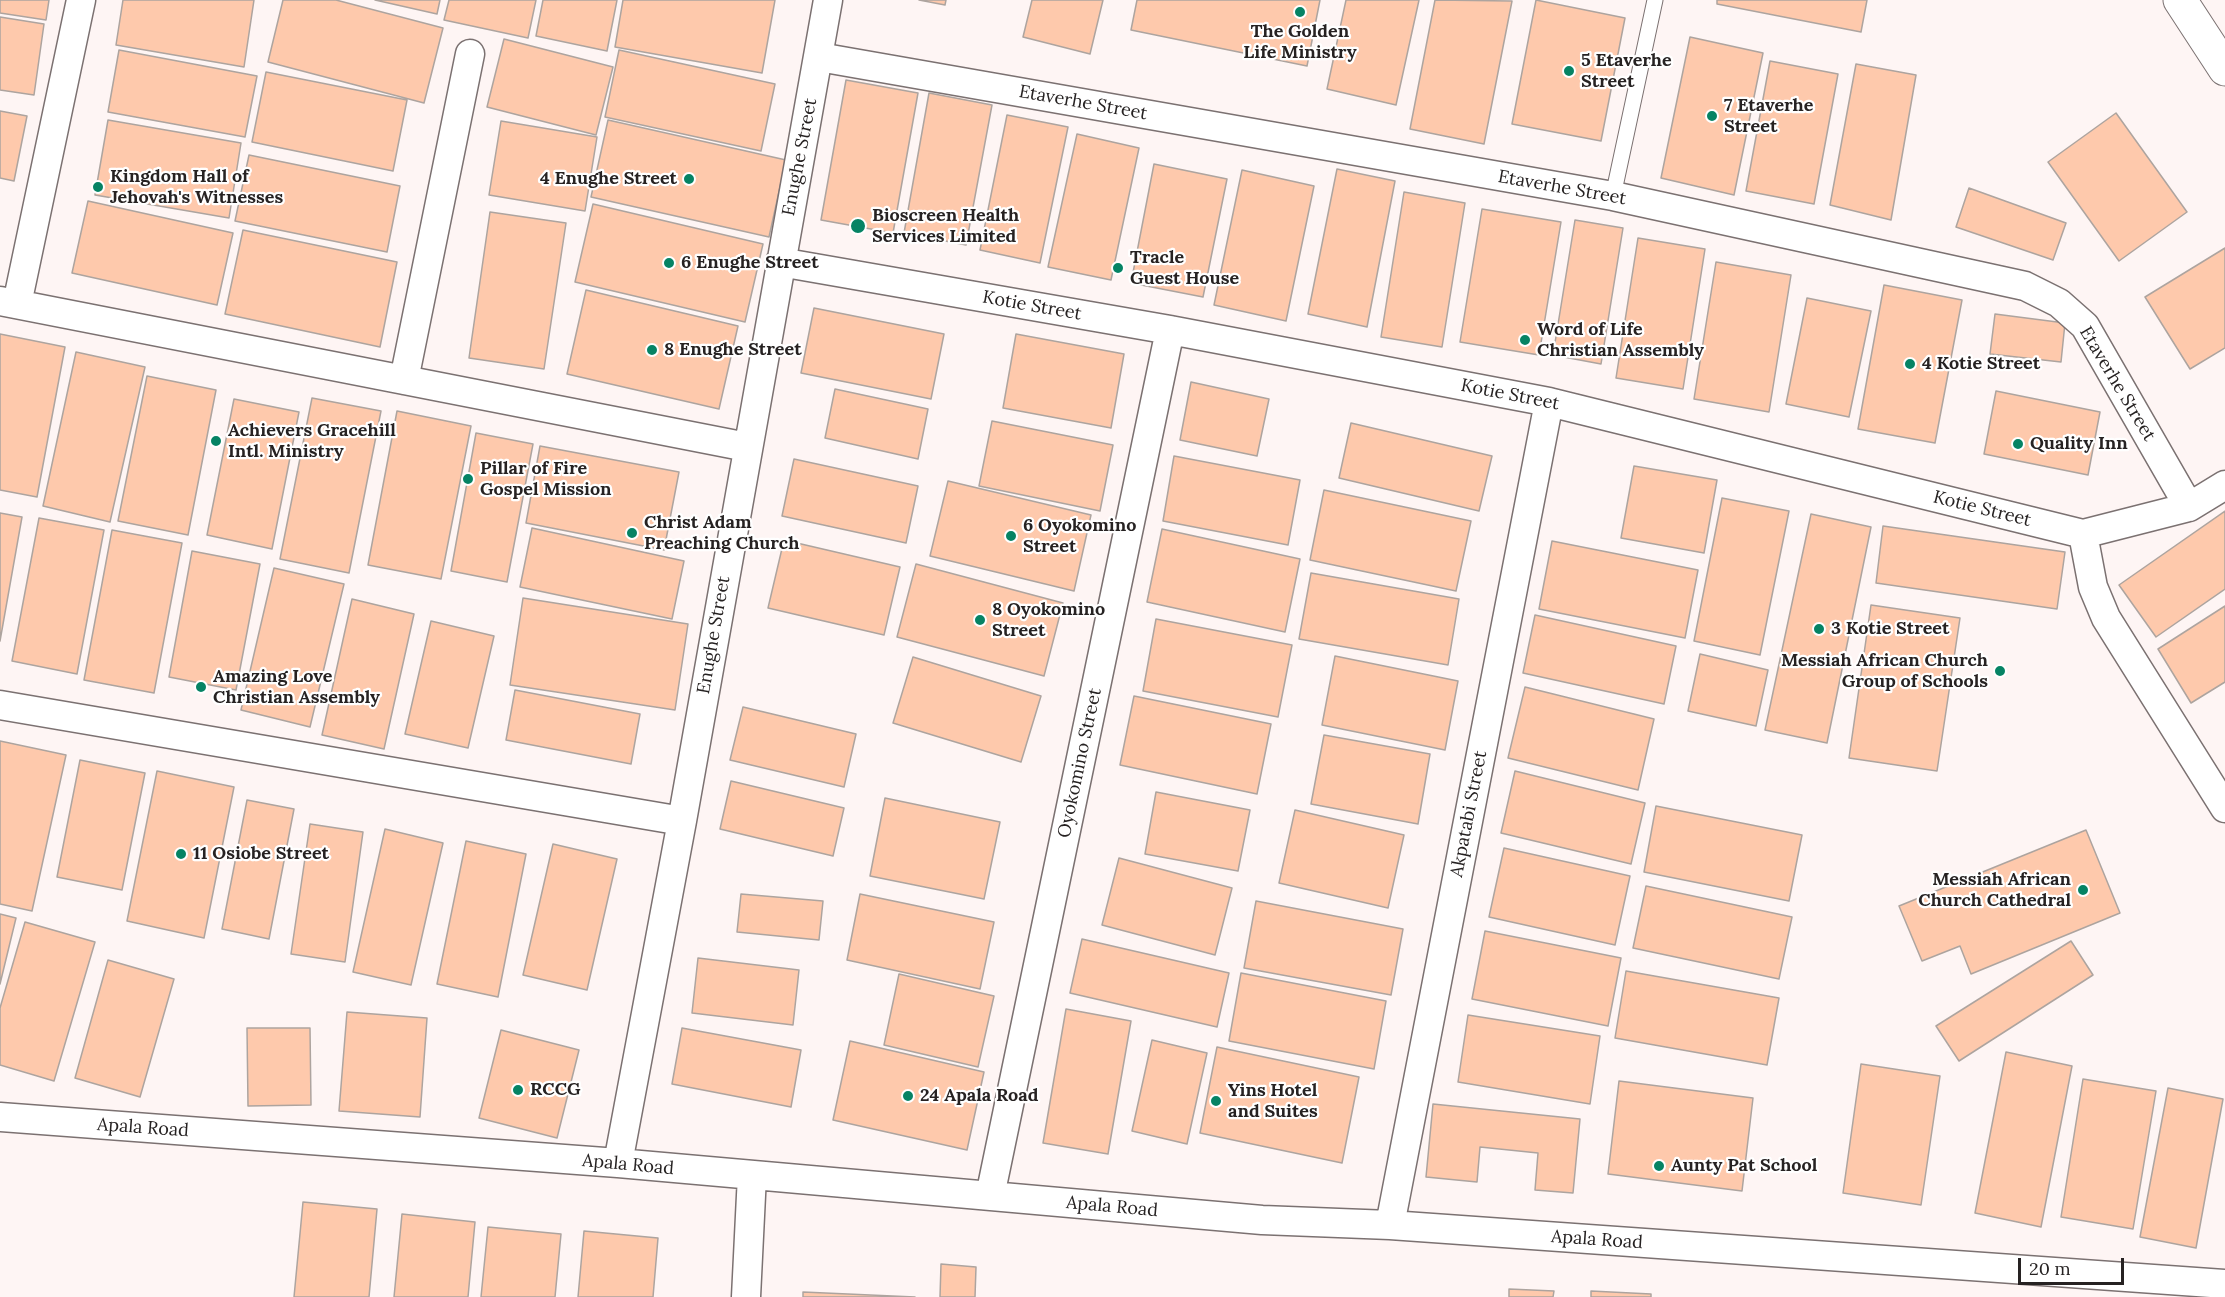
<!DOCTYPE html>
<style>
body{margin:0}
#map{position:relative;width:2225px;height:1297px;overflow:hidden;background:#fef5f4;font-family:Lora,serif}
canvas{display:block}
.scale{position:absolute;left:2018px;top:1258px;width:106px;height:27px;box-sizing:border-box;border:3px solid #262222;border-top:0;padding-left:8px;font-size:18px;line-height:21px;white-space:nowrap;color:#262222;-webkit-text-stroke:4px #fff;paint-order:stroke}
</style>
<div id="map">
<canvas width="2225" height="1297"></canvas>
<div class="scale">20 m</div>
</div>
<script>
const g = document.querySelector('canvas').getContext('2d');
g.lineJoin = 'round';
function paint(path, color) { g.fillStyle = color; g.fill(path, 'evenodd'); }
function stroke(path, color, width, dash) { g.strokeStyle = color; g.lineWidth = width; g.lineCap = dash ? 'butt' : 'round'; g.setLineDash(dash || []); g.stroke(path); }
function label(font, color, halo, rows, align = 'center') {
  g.font = font + ' Lora,serif'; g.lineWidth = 4.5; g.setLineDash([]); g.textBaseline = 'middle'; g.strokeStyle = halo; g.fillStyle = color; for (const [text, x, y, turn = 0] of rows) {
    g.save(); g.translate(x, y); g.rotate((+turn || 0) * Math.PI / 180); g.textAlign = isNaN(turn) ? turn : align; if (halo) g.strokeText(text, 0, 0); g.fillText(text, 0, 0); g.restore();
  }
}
const building = new Path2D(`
 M 0,0 L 49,0 L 46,20 L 0,13 Z
 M 123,0 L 254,0 L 244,67 L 116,45 Z
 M 283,0 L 336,0 L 443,28 L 424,103 L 268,62 Z
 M 375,0 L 440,0 L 437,14 Z
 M 449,0 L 536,0 L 528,38 L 444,20 Z
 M 543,0 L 617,0 L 607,51 L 536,36 Z
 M 623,0 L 775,0 L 762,73 L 615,47 Z
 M 919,0 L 946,0 L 945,5 Z
 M 1032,0 L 1103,0 L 1090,54 L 1023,37 Z
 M 1137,0 L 1320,0 L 1307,66 L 1131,30 Z
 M 1346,0 L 1419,0 L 1396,105 L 1327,89 Z
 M 1435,0 L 1512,1 L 1484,144 L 1410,129 Z
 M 1536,0 L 1625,18 L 1601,141 L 1512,124 Z
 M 1717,0 L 1867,0 L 1861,32 L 1717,4 Z
 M 0,17 L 44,24 L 34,95 L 0,90 Z
 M 1690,37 L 1763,53 L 1734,195 L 1661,178 Z
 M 504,39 L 613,67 L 596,135 L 487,107 Z
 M 119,50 L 257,76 L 245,137 L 108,112 Z
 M 619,50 L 775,84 L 761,151 L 605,117 Z
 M 1770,61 L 1838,74 L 1814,204 L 1746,191 Z
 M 1856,64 L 1916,75 L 1891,220 L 1830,205 Z
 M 266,72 L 407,100 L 393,171 L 252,142 Z
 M 846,80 L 918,93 L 893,233 L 821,220 Z
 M 929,93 L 992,105 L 966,245 L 904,233 Z
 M 0,111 L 27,116 L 14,181 L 0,178 Z
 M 2116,113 L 2187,212 L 2119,261 L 2048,162 Z
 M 1007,115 L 1068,127 L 1040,263 L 980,250 Z
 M 108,120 L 241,143 L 229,218 L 95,195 Z
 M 608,120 L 786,160 L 769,237 L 591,197 Z
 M 501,121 L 597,137 L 585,211 L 489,195 Z
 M 1077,134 L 1139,148 L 1111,280 L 1048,267 Z
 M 249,155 L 400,186 L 387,252 L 235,221 Z
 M 1154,164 L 1227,179 L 1203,297 L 1131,283 Z
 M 1337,169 L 1395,181 L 1367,327 L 1308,314 Z
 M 1242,170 L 1314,186 L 1286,321 L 1214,305 Z
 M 1969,188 L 2066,223 L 2053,260 L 1956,227 Z
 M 1404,192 L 1465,203 L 1442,347 L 1381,337 Z
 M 88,201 L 233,233 L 217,305 L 72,273 Z
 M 593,204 L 763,244 L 745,322 L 575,282 Z
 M 1482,209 L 1561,222 L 1539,355 L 1460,342 Z
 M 490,212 L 566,223 L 544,369 L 469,358 Z
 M 1575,220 L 1623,228 L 1601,364 L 1553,355 Z
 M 243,230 L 397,262 L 380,347 L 225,314 Z
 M 1638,238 L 1705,249 L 1683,389 L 1616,378 Z
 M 2225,248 L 2225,348 L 2190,369 L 2145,297 Z
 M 1716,262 L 1791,275 L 1769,412 L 1694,399 Z
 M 1884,285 L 1962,300 L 1935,443 L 1858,429 Z
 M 586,290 L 738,326 L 719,409 L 567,374 Z
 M 1807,298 L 1871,311 L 1849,417 L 1786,404 Z
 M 814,308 L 944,334 L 931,399 L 801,373 Z
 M 1995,314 L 2065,323 L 2061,362 L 1990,354 Z
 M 0,334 L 65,347 L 37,497 L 0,490 Z
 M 1016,334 L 1124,354 L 1111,428 L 1003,408 Z
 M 76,352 L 145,367 L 110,522 L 43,506 Z
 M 147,376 L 216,390 L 188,535 L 118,521 Z
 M 1191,382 L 1269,399 L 1257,456 L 1180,440 Z
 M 835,389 L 928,409 L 918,459 L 825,438 Z
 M 1996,391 L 2100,412 L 2088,475 L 1984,454 Z
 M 312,398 L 381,411 L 349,573 L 280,559 Z
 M 234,399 L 299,412 L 272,549 L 207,535 Z
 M 397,411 L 471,426 L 441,579 L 368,565 Z
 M 992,421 L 1113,445 L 1100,511 L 979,486 Z
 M 1351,423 L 1492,456 L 1479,511 L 1339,478 Z
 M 476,433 L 533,444 L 507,582 L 451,571 Z
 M 540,446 L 679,472 L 664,550 L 526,523 Z
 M 1174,456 L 1300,480 L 1288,545 L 1163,521 Z
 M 794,459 L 918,486 L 906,543 L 782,516 Z
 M 1634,466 L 1717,480 L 1704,553 L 1621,538 Z
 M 948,481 L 1091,515 L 1074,591 L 930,556 Z
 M 1324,490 L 1471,521 L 1456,591 L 1310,560 Z
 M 1722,498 L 1789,511 L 1760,655 L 1694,641 Z
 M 2225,511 L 2225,589 L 2156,637 L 2119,585 Z
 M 0,513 L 22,517 L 0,641 Z
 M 1811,514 L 1871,527 L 1827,743 L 1765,730 Z
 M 39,518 L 104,530 L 77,674 L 12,661 Z
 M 1883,526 L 2065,552 L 2057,609 L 1876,583 Z
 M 532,528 L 684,561 L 672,619 L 520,587 Z
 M 1162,529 L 1300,559 L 1285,632 L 1147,602 Z
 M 112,530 L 182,543 L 154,693 L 84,680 Z
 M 784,540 L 900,567 L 884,635 L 768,608 Z
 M 1552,541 L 1698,570 L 1685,638 L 1539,609 Z
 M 192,551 L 260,564 L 236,690 L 169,677 Z
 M 916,564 L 1063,603 L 1044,676 L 897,637 Z
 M 274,568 L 344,584 L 310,727 L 241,710 Z
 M 1311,573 L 1459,599 L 1448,665 L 1299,639 Z
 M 523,598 L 688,624 L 675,710 L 510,685 Z
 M 352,599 L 414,614 L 384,749 L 322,735 Z
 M 1871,605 L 1960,618 L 1937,771 L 1849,758 Z
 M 2225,606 L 2225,682 L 2191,703 L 2158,649 Z
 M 1535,615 L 1676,646 L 1664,704 L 1523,673 Z
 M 1156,619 L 1292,645 L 1278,717 L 1143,691 Z
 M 431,621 L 494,636 L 468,748 L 405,734 Z
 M 1700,654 L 1768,670 L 1756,726 L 1688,711 Z
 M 1335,656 L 1458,681 L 1445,750 L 1322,725 Z
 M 913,657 L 1041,696 L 1021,762 L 893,723 Z
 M 1525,687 L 1654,719 L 1638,790 L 1508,758 Z
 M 515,690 L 640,714 L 631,764 L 506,740 Z
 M 1134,696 L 1271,724 L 1257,794 L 1120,765 Z
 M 743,707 L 856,734 L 844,787 L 730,760 Z
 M 1324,735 L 1430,754 L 1418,824 L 1311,804 Z
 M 0,741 L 66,755 L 32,911 L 0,904 Z
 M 80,760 L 145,773 L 122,890 L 57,877 Z
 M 157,771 L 234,787 L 204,938 L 127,921 Z
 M 1515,771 L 1645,803 L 1631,864 L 1501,833 Z
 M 731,781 L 844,808 L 833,856 L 720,829 Z
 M 1156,792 L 1250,810 L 1238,871 L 1145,854 Z
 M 885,798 L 1000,822 L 984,899 L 870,876 Z
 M 247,800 L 294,809 L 269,939 L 222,929 Z
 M 1656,806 L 1802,835 L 1789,901 L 1644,872 Z
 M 1295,810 L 1404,835 L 1388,908 L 1279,883 Z
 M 310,824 L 363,832 L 345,962 L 291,954 Z
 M 385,829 L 443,843 L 411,985 L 353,972 Z
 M 2086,830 L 2120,913 L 1971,974 L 1960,946 L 1922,961 L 1899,906 Z
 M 466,841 L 526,854 L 498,997 L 437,984 Z
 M 553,844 L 617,859 L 587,990 L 523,975 Z
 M 1504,848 L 1630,876 L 1615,945 L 1489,917 Z
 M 1119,858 L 1232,888 L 1215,955 L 1102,925 Z
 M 1646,886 L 1792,917 L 1779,979 L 1633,948 Z
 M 741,894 L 823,901 L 819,940 L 737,932 Z
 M 860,894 L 994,922 L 980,989 L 847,960 Z
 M 1256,901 L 1403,929 L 1391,995 L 1244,968 Z
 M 0,914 L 16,918 L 0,984 Z
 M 25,922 L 95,942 L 54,1081 L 0,1065 L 0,1008 Z
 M 1485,931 L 1621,958 L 1608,1026 L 1472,999 Z
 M 1082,939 L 1229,973 L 1217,1027 L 1070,993 Z
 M 2071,941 L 2093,975 L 1959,1061 L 1936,1026 Z
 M 698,958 L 799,970 L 793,1025 L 692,1013 Z
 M 108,960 L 174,979 L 140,1097 L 75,1078 Z
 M 1626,971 L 1779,998 L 1767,1065 L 1615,1038 Z
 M 1241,973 L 1386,1001 L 1374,1069 L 1229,1041 Z
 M 899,974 L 994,996 L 978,1067 L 884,1045 Z
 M 1066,1009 L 1131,1021 L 1108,1154 L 1043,1143 Z
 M 347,1012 L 427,1018 L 420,1117 L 339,1111 Z
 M 1468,1015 L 1600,1036 L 1590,1104 L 1458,1082 Z
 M 247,1028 L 310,1028 L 311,1105 L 248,1106 Z
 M 682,1028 L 801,1050 L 791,1107 L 672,1084 Z
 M 501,1030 L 579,1050 L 557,1138 L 479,1118 Z
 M 1152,1040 L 1207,1053 L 1187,1144 L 1132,1131 Z
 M 850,1041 L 984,1072 L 967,1150 L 833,1120 Z
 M 1217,1047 L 1359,1077 L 1342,1163 L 1200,1133 Z
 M 2006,1052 L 2072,1066 L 2041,1227 L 1975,1213 Z
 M 1861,1064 L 1940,1076 L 1921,1205 L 1843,1193 Z
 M 2083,1079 L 2156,1091 L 2133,1229 L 2061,1217 Z
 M 1619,1081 L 1753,1098 L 1742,1191 L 1608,1174 Z
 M 2168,1088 L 2223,1099 L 2196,1248 L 2140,1237 Z
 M 1433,1104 L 1580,1119 L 1573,1193 L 1535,1190 L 1538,1153 L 1480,1147 L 1477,1182 L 1426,1177 Z
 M 303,1202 L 377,1209 L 369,1297 L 294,1297 Z
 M 402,1214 L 475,1222 L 468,1297 L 394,1297 Z
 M 488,1227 L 561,1234 L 555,1297 L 481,1297 Z
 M 584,1231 L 658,1238 L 653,1297 L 578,1297 Z
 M 941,1264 L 976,1267 L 975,1297 L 940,1297 Z
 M 1509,1289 L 1554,1291 L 1553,1297 L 1509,1297 Z
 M 1591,1291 L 1651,1294 L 1651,1297 L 1591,1297 Z
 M 803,1292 L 915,1297 L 803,1297 Z`);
const lane = new Path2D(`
 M 1613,196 L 1655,0`);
const street = new Path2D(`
 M 819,57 L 1613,196 L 2025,286 L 2059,303 L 2085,326 L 2189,507
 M 780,262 L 1170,330 L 1549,402 L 2083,534 L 2189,507 L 2225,485
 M 0,301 L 747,447
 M 17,304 L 81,0
 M 404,380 L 470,54
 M 2083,534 L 2093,587 L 2106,618 L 2225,808
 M 0,705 L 682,821
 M 0,1117 L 618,1163 L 1262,1220 L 1390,1225 L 2225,1284
 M 618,1163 L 682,821 L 828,0
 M 990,1196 L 1170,330
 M 1390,1225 L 1549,402
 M 746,1297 L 752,1175`);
const secondary = new Path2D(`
 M 2180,0 L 2225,69`);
const markers = [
 [1300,12,6,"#068364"],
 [1569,71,6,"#068364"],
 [1712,116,6,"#068364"],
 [689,179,6,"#068364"],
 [98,187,6,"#068364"],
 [858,226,8,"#068364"],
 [669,263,6,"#068364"],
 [1118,268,6,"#068364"],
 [1525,340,6,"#068364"],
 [652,350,6,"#068364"],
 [1910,364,6,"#068364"],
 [216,441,6,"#068364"],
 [2018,444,6,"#068364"],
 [468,479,6,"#068364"],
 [632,533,6,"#068364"],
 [1011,536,6,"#068364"],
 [980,620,6,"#068364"],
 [1819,629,6,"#068364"],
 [2000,671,6,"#068364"],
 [201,687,6,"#068364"],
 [181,854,6,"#068364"],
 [2083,890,6,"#068364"],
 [518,1090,6,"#068364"],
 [908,1096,6,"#068364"],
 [1216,1101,6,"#068364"],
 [1659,1166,6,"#068364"]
];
const poiNames = [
 ["The Golden",1300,32,"center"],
 ["Life Ministry",1300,53,"center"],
 ["5 Etaverhe",1581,61],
 ["Street",1581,82],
 ["7 Etaverhe",1724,106],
 ["Street",1724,127],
 ["Kingdom Hall of",110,177],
 ["Jehovah's Witnesses",110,198],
 ["4 Enughe Street",677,179,"right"],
 ["Bioscreen Health",872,216],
 ["Services Limited",872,237],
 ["Tracle",1130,258],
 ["Guest House",1130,279],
 ["6 Enughe Street",681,263],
 ["Word of Life",1537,330],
 ["Christian Assembly",1537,351],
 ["8 Enughe Street",664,350],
 ["4 Kotie Street",1922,364],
 ["Achievers Gracehill",228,431],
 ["Intl. Ministry",228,452],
 ["Quality Inn",2030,444],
 ["Pillar of Fire",480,469],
 ["Gospel Mission",480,490],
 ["Christ Adam",644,523],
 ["Preaching Church",644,544],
 ["6 Oyokomino",1023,526],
 ["Street",1023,547],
 ["8 Oyokomino",992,610],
 ["Street",992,631],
 ["3 Kotie Street",1831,629],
 ["Messiah African Church",1988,661,"right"],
 ["Group of Schools",1988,682,"right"],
 ["Amazing Love",213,677],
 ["Christian Assembly",213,698],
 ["11 Osiobe Street",193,854],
 ["Messiah African",2071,880,"right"],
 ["Church Cathedral",2071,901,"right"],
 ["RCCG",530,1090],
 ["Yins Hotel",1228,1091],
 ["and Suites",1228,1112],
 ["24 Apala Road",920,1096],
 ["Aunty Pat School",1671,1166]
];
const streetNames = [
 ["Etaverhe Street",1083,103,10],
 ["Enughe Street",800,157,-79],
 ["Etaverhe Street",1562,188,10],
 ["Kotie Street",1032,306,10],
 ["Etaverhe Street",2117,384,59],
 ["Kotie Street",1510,395,11],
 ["Kotie Street",1982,509,14],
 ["Enughe Street",714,635,-80],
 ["Oyokomino Street",1080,763,-78],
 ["Akpatabi Street",1469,814,-79],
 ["Apala Road",143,1128,4],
 ["Apala Road",628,1165,5],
 ["Apala Road",1112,1207,5],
 ["Apala Road",1597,1240,4]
];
paint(building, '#fec9ac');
stroke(building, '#ada49f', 1.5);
stroke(lane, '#7b7171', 17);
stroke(street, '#7b7171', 31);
stroke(secondary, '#7b7171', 35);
stroke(lane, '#fff', 15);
stroke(street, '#fff', 28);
stroke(secondary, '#fff', 33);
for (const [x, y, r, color] of markers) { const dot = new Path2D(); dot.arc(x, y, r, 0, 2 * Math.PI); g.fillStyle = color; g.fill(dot); stroke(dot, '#fff', 2); }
label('bold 18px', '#262222', '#fff', poiNames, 'left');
label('18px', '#262222', '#fff', streetNames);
</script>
